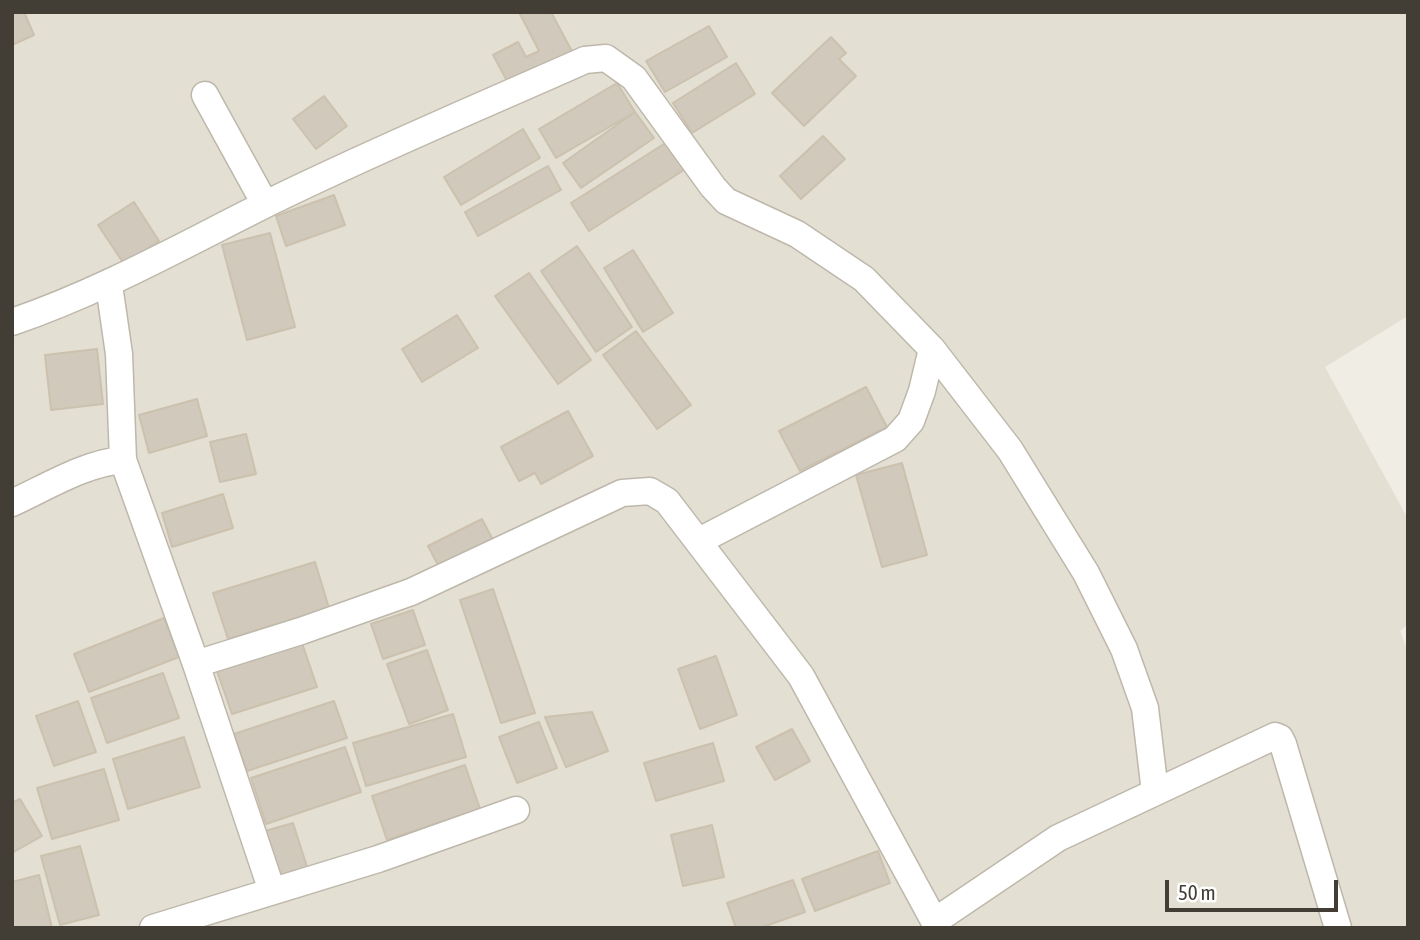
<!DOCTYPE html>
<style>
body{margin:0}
#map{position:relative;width:1420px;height:940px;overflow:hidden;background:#f0ede4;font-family:"Asap Condensed",sans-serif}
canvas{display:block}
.frame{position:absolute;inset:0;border:14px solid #423d35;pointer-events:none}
.scale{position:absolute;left:1165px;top:880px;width:173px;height:32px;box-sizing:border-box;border:4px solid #423d35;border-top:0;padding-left:9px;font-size:21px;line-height:24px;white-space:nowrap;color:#423d35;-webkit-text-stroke:5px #fff;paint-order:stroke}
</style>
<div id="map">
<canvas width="1420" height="940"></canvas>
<div class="frame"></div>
<div class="scale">50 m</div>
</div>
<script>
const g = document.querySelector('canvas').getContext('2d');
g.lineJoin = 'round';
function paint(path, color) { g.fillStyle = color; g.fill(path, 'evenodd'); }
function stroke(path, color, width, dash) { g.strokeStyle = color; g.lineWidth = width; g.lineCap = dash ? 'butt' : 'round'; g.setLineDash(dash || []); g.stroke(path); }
const residential = new Path2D(`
 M 12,12 L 1408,12 L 1408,316 L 1325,367 L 1408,519 L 1408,624 L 1400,631 L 1408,652 L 1408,928 L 12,928 Z`);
const building = new Path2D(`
 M 12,12 L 24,12 L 34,35 L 12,45 Z
 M 519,12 L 551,12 L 575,57 L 512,90 L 493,55 L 518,42 L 526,57 L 539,51 Z
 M 709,26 L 727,57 L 665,92 L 646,61 Z
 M 831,37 L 846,53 L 839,59 L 856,76 L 804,126 L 772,93 Z
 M 736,63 L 755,94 L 692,133 L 673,103 Z
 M 617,83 L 635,112 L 556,158 L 539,129 Z
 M 324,96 L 347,126 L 316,149 L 293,119 Z
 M 635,112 L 654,138 L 581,188 L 563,163 Z
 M 523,129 L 540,158 L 461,205 L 444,177 Z
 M 823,136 L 845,159 L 801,199 L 780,176 Z
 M 667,142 L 684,170 L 589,231 L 571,203 Z
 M 548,166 L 561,190 L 478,236 L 465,212 Z
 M 334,195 L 345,225 L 286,246 L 276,216 Z
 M 134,202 L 159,241 L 124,264 L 98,225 Z
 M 270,233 L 295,327 L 247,340 L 222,245 Z
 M 577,246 L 632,327 L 596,352 L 541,271 Z
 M 633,250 L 673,313 L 643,332 L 604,268 Z
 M 529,273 L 591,360 L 558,384 L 495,296 Z
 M 457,315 L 478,348 L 422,382 L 402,349 Z
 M 636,331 L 691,405 L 657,429 L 603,355 Z
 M 97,349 L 103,404 L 51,410 L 45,355 Z
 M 866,387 L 887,427 L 800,471 L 779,431 Z
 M 197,399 L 207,436 L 149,453 L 139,415 Z
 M 568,411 L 593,456 L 541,484 L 535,473 L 519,481 L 501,447 Z
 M 246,434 L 256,474 L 220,482 L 210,442 Z
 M 902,463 L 927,555 L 882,567 L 856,475 Z
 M 223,494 L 233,528 L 172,547 L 162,513 Z
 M 482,519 L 493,540 L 439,567 L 428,546 Z
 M 315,562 L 329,608 L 228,639 L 213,593 Z
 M 493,589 L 535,713 L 501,723 L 460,600 Z
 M 413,610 L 425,645 L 383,659 L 371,624 Z
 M 164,618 L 179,657 L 89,692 L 74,654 Z
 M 302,643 L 317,687 L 232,714 L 217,671 Z
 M 427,650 L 448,710 L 409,724 L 387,664 Z
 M 716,656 L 737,715 L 700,729 L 678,669 Z
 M 163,673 L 179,718 L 107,743 L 91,698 Z
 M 78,701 L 96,752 L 54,766 L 36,716 Z
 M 334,701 L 347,738 L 247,771 L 234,734 Z
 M 592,712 L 608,751 L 566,767 L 545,717 Z
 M 453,714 L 466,757 L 366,786 L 353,743 Z
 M 539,722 L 557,768 L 517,783 L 499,737 Z
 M 792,729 L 810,761 L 775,780 L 756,747 Z
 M 184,737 L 200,787 L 128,809 L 113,759 Z
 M 713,743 L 724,781 L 656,801 L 644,763 Z
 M 345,747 L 361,792 L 266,824 L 251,778 Z
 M 465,765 L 480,809 L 387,840 L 372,796 Z
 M 104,769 L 119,820 L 52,839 L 37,788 Z
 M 20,799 L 42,836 L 12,853 L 12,803 Z
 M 293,823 L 308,870 L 279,879 L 265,831 Z
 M 712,825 L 724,877 L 683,886 L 671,835 Z
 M 80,846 L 99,915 L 60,925 L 41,856 Z
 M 878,851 L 890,883 L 815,911 L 802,879 Z
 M 39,875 L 52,928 L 12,928 L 12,882 Z
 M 793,880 L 805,912 L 760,928 L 736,928 L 727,903 Z`);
const minor = new Path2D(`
 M 205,95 L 265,204
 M 109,285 L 119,354 L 123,460 L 196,664 L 272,891
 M 12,322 C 100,292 180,247 264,205 C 369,153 477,108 585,60 L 606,58 L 634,78 L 713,187 L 726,201 L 797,234 L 864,279 L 932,349 L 1010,450 L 1086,573 L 1124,649 L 1145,708 L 1155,792
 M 12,503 C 47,487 85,463 123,460
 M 699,541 L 895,439 L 911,421 L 922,391 L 932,349
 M 196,664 L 301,631 L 411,592 L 622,493 L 650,491 L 667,501 L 801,676 L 938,928
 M 935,921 L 1058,838 L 1275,736 L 1280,738 L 1283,744 L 1338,928
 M 153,928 L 378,859 L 516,810`);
paint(residential, '#e4dfd3');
paint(building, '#d1c9bb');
stroke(building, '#cbc1ae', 2);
stroke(minor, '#beb8ab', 29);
stroke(minor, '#fff', 26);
</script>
